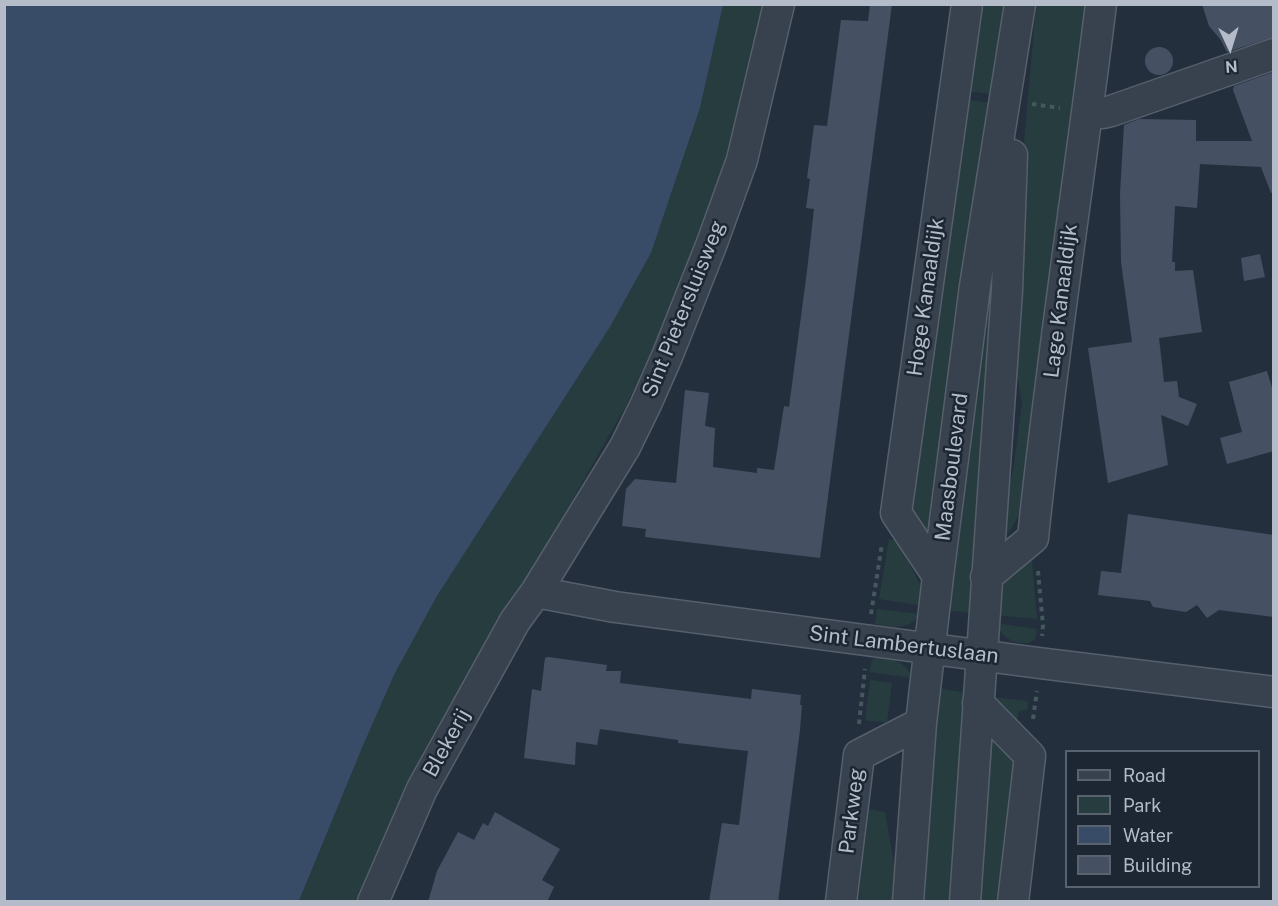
<!DOCTYPE html>
<style>
body{margin:0}
#map{position:relative;width:1278px;height:906px;overflow:hidden;background:#242f3e;font-family:"Public Sans",sans-serif}
canvas{display:block}
.frame{position:absolute;inset:0;border:6px solid #b4bcc9;pointer-events:none}
.legend{position:absolute;left:1065px;top:750px;width:195px;height:138px;box-sizing:border-box;background:#1d2633;border:2px solid #59626f;margin:0;padding:8px 10px;list-style:none;font-size:18px;color:#b4bcc9}
.legend li{display:flex;align-items:center;gap:12px;height:30px}
.legend b{width:30px;border:2px solid #59626f}
.north{position:absolute;left:1200px;top:18px;width:60px;height:60px;-webkit-text-stroke:4px #1d2633;paint-order:stroke;rotate:176deg;font-size:16px;font-weight:700;line-height:24px;text-align:center;color:#b4bcc9}
.north::after{content:'';display:block;margin:auto;width:21px;height:27px;background:#b4bcc9;clip-path:polygon(50% 0,100% 100%,50% 72%,0 100%)}
</style>
<div id="map">
<canvas width="1278" height="906"></canvas>
<div class="frame"></div>
<ul class="legend">
<li><b style="height:8px;background:#38414e"></b>Road</li>
<li><b style="height:16px;background:#263c3f"></b>Park</li>
<li><b style="height:16px;background:#394c67"></b>Water</li>
<li><b style="height:16px;background:#455162"></b>Building</li>
</ul>
<div class="north">N</div>
</div>
<script>
const g = document.querySelector('canvas').getContext('2d');
g.lineJoin = 'round';
function paint(path, color) { g.fillStyle = color; g.fill(path, 'evenodd'); }
function stroke(path, color, width, dash) { g.strokeStyle = color; g.lineWidth = width; g.lineCap = dash ? 'butt' : 'round'; g.setLineDash(dash || []); g.stroke(path); }
function label(font, color, halo, rows, align = 'center') {
  g.font = font + ' "Public Sans",sans-serif'; g.lineWidth = 5; g.setLineDash([]); g.textBaseline = 'middle'; g.strokeStyle = halo; g.fillStyle = color; for (const [text, x, y, turn = 0] of rows) {
    g.save(); g.translate(x, y); g.rotate((+turn || 0) * Math.PI / 180); g.textAlign = isNaN(turn) ? turn : align; if (halo) g.strokeText(text, 0, 0); g.fillText(text, 0, 0); g.restore();
  }
}
const green = new Path2D(`
 M 723,5 L 765,5 L 724,168 L 677,295 L 626,406 L 545,548 L 503,613 L 423,752 L 393,816 L 361,901 L 299,902 L 362,748 L 394,675 L 437,596 L 610,327 L 651,253 L 700,108 Z
 M 976,5 L 1003,5 L 991,94 L 965,91 Z
 M 1036,5 L 1089,5 L 1021,512 L 1001,545 L 997,527 L 1013,471 L 1022,403 L 1012,347 L 1024,142 Z
 M 964,99 L 990,103 L 931,541 L 909,507 Z
 M 990,285 L 994,287 L 972,613 L 941,610 L 986,286 Z
 M 889,539 L 898,541 L 925,594 L 923,606 L 879,599 Z
 M 1032,560 L 1037,619 L 993,615 L 1000,584 L 1021,562 Z
 M 877,609 L 920,614 C 909,631 893,627 875,624 Z
 M 995,623 L 1037,629 L 1035,639 L 1029,643 C 1012,644 1003,638 995,623 Z
 M 876,657 C 891,658 907,662 912,678 L 869,672 L 872,660 Z
 M 870,680 L 892,683 L 887,722 L 867,721 L 865,719 Z
 M 936,688 L 970,693 L 955,901 L 917,902 Z
 M 992,697 L 1028,701 L 1027,710 L 1019,711 L 1017,721 L 1014,723 Z
 M 988,731 L 1010,753 L 1014,766 L 998,901 L 973,902 Z
 M 869,809 L 885,812 L 896,875 L 894,901 L 858,902 Z`);
const water = new Path2D(`
 M 5,4 L 723,5 L 700,108 L 651,253 L 610,327 L 437,596 L 394,675 L 362,748 L 299,901 L 5,901 Z`);
const building = new Path2D(`
 M 870,4 L 892,4 L 820,558 L 645,537 L 646,529 L 622,526 L 626,489 L 635,479 L 676,483 L 685,390 L 709,393 L 705,426 L 715,428 L 713,467 L 757,473 L 757,468 L 774,470 L 784,406 L 789,407 L 807,271 L 814,209 L 806,208 L 810,179 L 807,178 L 814,125 L 827,126 L 841,20 L 868,21 Z
 M 1202,4 L 1274,4 L 1274,37 L 1227,52 L 1220,39 L 1209,26 Z
 M1145 61a14 14 0 1 1 28 0a14 14 0 1 1-28 0Z
 M 1274,72 L 1274,192 L 1271,193 L 1261,167 L 1200,164 L 1197,208 L 1175,206 L 1172,262 L 1175,262 L 1175,271 L 1193,270 L 1202,332 L 1159,338 L 1164,382 L 1177,381 L 1179,397 L 1197,404 L 1188,426 L 1161,415 L 1168,465 L 1108,483 L 1088,348 L 1132,342 L 1121,262 L 1120,194 L 1124,125 L 1139,119 L 1196,120 L 1196,141 L 1252,141 L 1233,90 L 1234,86 Z
 M 1260,254 L 1265,277 L 1244,281 L 1241,258 Z
 M 1267,371 L 1274,394 L 1274,451 L 1227,464 L 1220,438 L 1242,432 L 1229,382 Z
 M 1128,514 L 1274,535 L 1274,617 L 1219,610 L 1207,618 L 1197,605 L 1186,612 L 1153,607 L 1150,601 L 1098,595 L 1101,571 L 1121,573 Z
 M 548,657 L 607,665 L 606,671 L 621,671 L 620,683 L 751,699 L 752,689 L 801,695 L 800,705 L 802,705 L 800,730 L 778,902 L 709,902 L 722,823 L 739,825 L 748,751 L 678,743 L 678,740 L 600,729 L 597,745 L 576,742 L 575,765 L 524,758 L 532,689 L 541,691 L 545,658 Z
 M 495,812 L 560,849 L 542,880 L 554,887 L 547,902 L 428,902 L 437,871 L 458,832 L 474,840 L 483,823 L 488,826 Z`);
const path = new Path2D(`
 M 1032,104 L 1060,108
 M 1038,571 L 1043,625 L 1042,636
 M 871,614 L 882,544
 M 1033,719 L 1037,691
 M 859,724 L 865,669`);
const minor = new Path2D(`
 M 1088,111 L 1103,113 L 1111,111 L 1274,54
 M 938,576 L 896,513 L 967,4
 M 986,577 L 1033,538 C 1051,360 1079,183 1101,4
 M 536,592 L 615,607 L 1039,663 L 1274,692
 M 978,703 L 1030,756 L 1013,902
 M 373,902 L 422,789 L 515,621 L 536,592 L 625,447 L 646,404 L 668,354 L 712,243 L 742,160 L 779,4
 M 841,902 L 859,755 L 921,723
 M 908,902 L 921,723 L 938,576 L 975,286 L 1020,4
 M 965,902 L 1007,290 L 1012,155`);
const streetNames = [
 ["Hoge Kanaaldijk",926,297,-82],
 ["Lage Kanaaldijk",1061,301,-83],
 ["Sint Pietersluisweg",684,309,-68],
 ["Maasboulevard",952,467,-83],
 ["Sint Lambertuslaan",904,645,7],
 ["Blekerij",447,743,-61],
 ["Parkweg",852,811,-83]
];
paint(green, '#263c3f');
paint(water, '#394c67');
paint(building, '#455162');
stroke(minor, '#565f6c', 33);
stroke(path, '#44595c', 4, [4.5, 4.5]);
stroke(minor, '#38414e', 30);
label('21px', '#b4bcc9', '#1d2633', streetNames);
</script>
